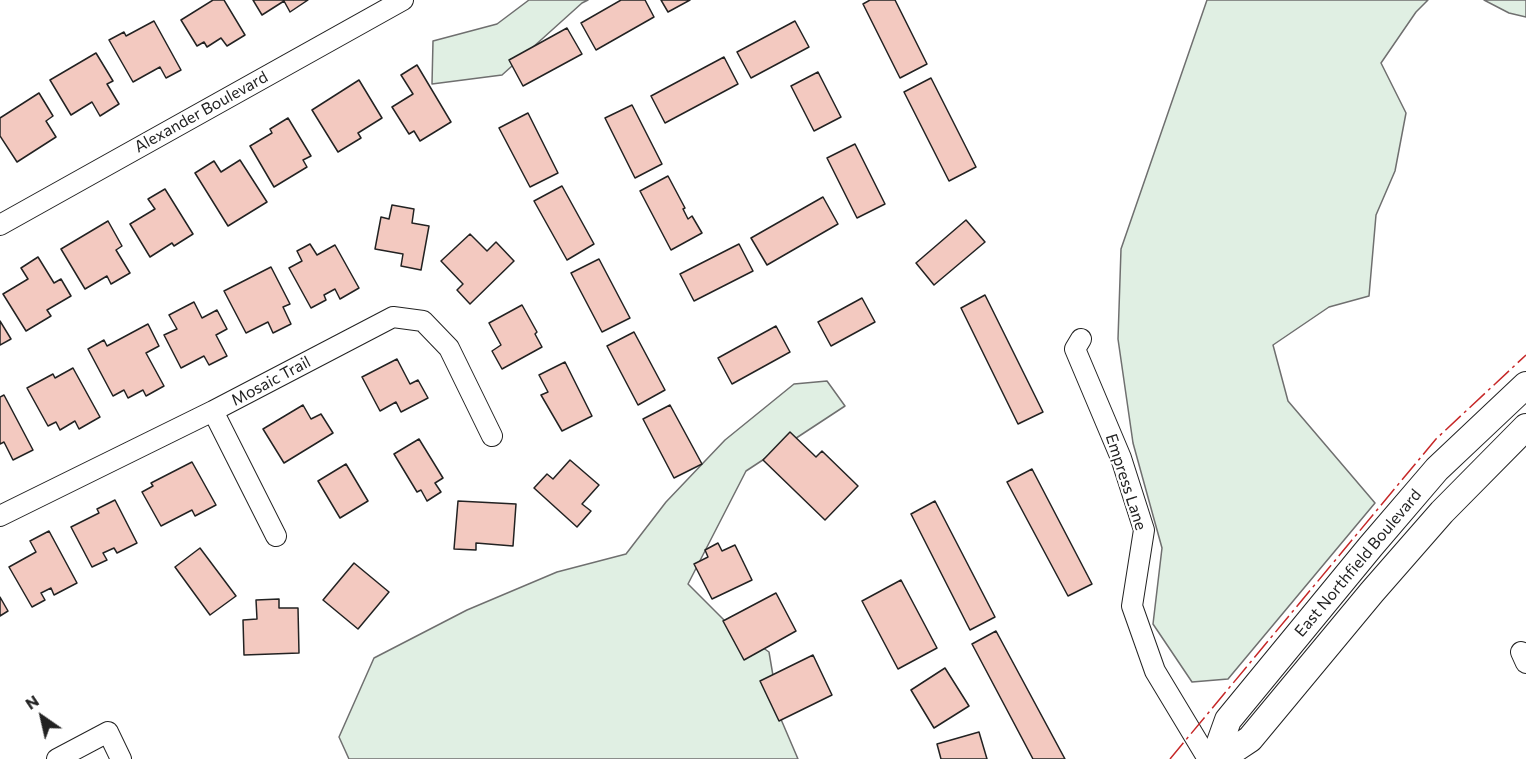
<!DOCTYPE html>
<style>
body{margin:0}
#map{position:relative;width:1526px;height:759px;overflow:hidden;background:#fff;font-family:Commissioner,sans-serif}
canvas{display:block}
.north{position:absolute;left:12px;top:687px;width:60px;height:60px;-webkit-text-stroke:4px #fff;paint-order:stroke;rotate:326deg;font-size:16px;font-weight:700;line-height:24px;text-align:center;color:#222}
.north::after{content:'';display:block;margin:auto;width:21px;height:27px;background:#222;clip-path:polygon(50% 0,100% 100%,50% 72%,0 100%)}
</style>
<div id="map">
<canvas width="1526" height="759"></canvas>
<div class="north">N</div>
</div>
<script>
const g = document.querySelector('canvas').getContext('2d');
g.lineJoin = 'round';
function paint(path, color) { g.fillStyle = color; g.fill(path, 'evenodd'); }
function stroke(path, color, width, dash) { g.strokeStyle = color; g.lineWidth = width; g.lineCap = dash ? 'butt' : 'round'; g.setLineDash(dash || []); g.stroke(path); }
function label(font, color, halo, rows, align = 'center') {
  g.font = font + ' Commissioner,sans-serif'; g.lineWidth = 4.5; g.setLineDash([]); g.textBaseline = 'middle'; g.strokeStyle = halo; g.fillStyle = color; for (const [text, x, y, turn = 0] of rows) {
    g.save(); g.translate(x, y); g.rotate((+turn || 0) * Math.PI / 180); g.textAlign = isNaN(turn) ? turn : align; if (halo) g.strokeText(text, 0, 0); g.fillText(text, 0, 0); g.restore();
  }
}
const green = new Path2D(`
 M 529,0 L 588,0 L 582,3 L 502,75 L 432,84 L 433,41 L 497,24 Z
 M 1207,0 L 1428,0 L 1416,12 L 1381,63 L 1406,113 L 1395,171 L 1376,215 L 1369,296 L 1329,307 L 1273,345 L 1288,401 L 1375,503 L 1228,679 L 1192,682 L 1153,624 L 1162,548 L 1133,443 L 1118,339 L 1121,249 Z
 M 1484,0 L 1526,0 L 1526,17 L 1509,13 Z
 M 827,381 L 845,406 L 746,471 L 688,584 L 725,621 L 769,652 L 780,717 L 798,759 L 349,759 L 339,737 L 374,658 L 467,610 L 557,572 L 626,554 L 666,502 L 725,440 L 794,384 Z`);
const building = new Path2D(`
 M 213,0 L 224,0 L 245,35 L 227,46 L 221,38 L 207,47 L 204,42 L 197,46 L 181,20 Z
 M 253,0 L 308,0 L 290,12 L 284,1 L 262,15 Z
 M 621,0 L 645,0 L 654,17 L 596,50 L 581,23 Z
 M 661,0 L 690,0 L 668,12 Z
 M 870,0 L 895,0 L 927,64 L 900,78 L 863,4 Z
 M 154,21 L 181,70 L 166,78 L 160,67 L 133,82 L 109,40 L 124,32 L 126,36 Z
 M 795,21 L 809,47 L 751,78 L 737,52 Z
 M 567,28 L 582,54 L 523,86 L 509,60 Z
 M 96,53 L 113,81 L 107,84 L 119,104 L 100,116 L 92,102 L 71,115 L 50,80 Z
 M 724,57 L 738,84 L 665,123 L 651,96 Z
 M 417,65 L 451,122 L 420,141 L 414,131 L 409,134 L 392,107 L 413,94 L 401,75 Z
 M 818,72 L 841,117 L 814,131 L 791,86 Z
 M 931,78 L 976,167 L 949,181 L 904,92 Z
 M 359,80 L 382,118 L 358,133 L 361,138 L 338,152 L 312,110 Z
 M 39,93 L 53,116 L 46,121 L 56,137 L 17,162 L 0,136 L 0,118 Z
 M 632,105 L 662,164 L 635,178 L 605,118 Z
 M 528,113 L 558,173 L 530,187 L 499,128 Z
 M 288,118 L 311,156 L 303,160 L 307,167 L 274,187 L 250,146 L 272,133 L 270,129 Z
 M 855,144 L 885,204 L 857,218 L 827,158 Z
 M 240,160 L 267,202 L 228,226 L 195,173 L 214,161 L 221,172 Z
 M 668,176 L 685,208 L 683,209 L 688,219 L 692,216 L 702,233 L 671,250 L 640,191 Z
 M 562,186 L 594,244 L 567,260 L 534,201 Z
 M 165,189 L 193,234 L 174,246 L 172,243 L 150,257 L 130,224 L 155,209 L 148,199 Z
 M 823,197 L 838,224 L 767,265 L 751,238 Z
 M 392,205 L 414,209 L 412,223 L 429,226 L 421,270 L 401,266 L 403,254 L 375,249 L 381,217 L 389,219 Z
 M 966,220 L 985,242 L 934,285 L 916,263 Z
 M 108,221 L 122,246 L 116,250 L 130,273 L 111,284 L 107,276 L 85,289 L 61,249 Z
 M 470,234 L 487,251 L 496,242 L 514,261 L 470,304 L 457,290 L 463,284 L 441,261 Z
 M 310,244 L 317,255 L 335,245 L 359,288 L 340,299 L 335,289 L 324,295 L 326,300 L 311,308 L 289,268 L 302,261 L 297,251 Z
 M 739,244 L 753,271 L 694,301 L 680,274 Z
 M 38,257 L 54,283 L 61,279 L 71,296 L 47,310 L 51,316 L 26,331 L 3,294 L 28,279 L 21,268 Z
 M 599,259 L 630,318 L 602,332 L 571,273 Z
 M 271,267 L 290,304 L 283,307 L 291,324 L 273,333 L 268,322 L 246,333 L 224,291 Z
 M 985,295 L 1043,412 L 1018,424 L 961,308 Z
 M 862,298 L 875,322 L 831,346 L 818,322 Z
 M 194,302 L 202,318 L 217,310 L 227,329 L 216,335 L 227,356 L 209,365 L 204,356 L 181,368 L 164,335 L 177,329 L 169,315 Z
 M 522,305 L 537,332 L 535,334 L 542,347 L 502,369 L 492,351 L 501,345 L 489,323 Z
 M 0,321 L 11,339 L 0,345 Z
 M 148,324 L 159,346 L 146,353 L 164,386 L 146,396 L 143,390 L 128,398 L 124,390 L 113,396 L 88,349 L 104,340 L 107,346 Z
 M 776,326 L 790,352 L 732,384 L 718,358 Z
 M 634,332 L 665,390 L 638,405 L 607,346 Z
 M 397,359 L 410,384 L 418,380 L 428,398 L 401,412 L 396,402 L 380,411 L 362,377 Z
 M 565,362 L 592,416 L 562,431 L 541,395 L 548,392 L 539,375 Z
 M 73,368 L 100,417 L 79,429 L 75,421 L 60,430 L 56,422 L 48,426 L 27,388 L 53,374 L 55,378 Z
 M 4,395 L 33,450 L 13,460 L 4,442 L 0,444 L 0,397 Z
 M 303,405 L 311,419 L 321,414 L 333,433 L 284,463 L 263,429 Z
 M 670,405 L 702,464 L 674,478 L 643,419 Z
 M 790,432 L 816,457 L 822,451 L 858,486 L 825,520 L 763,460 Z
 M 419,439 L 443,478 L 435,483 L 441,492 L 427,501 L 421,490 L 417,492 L 394,454 Z
 M 570,460 L 599,485 L 582,504 L 591,511 L 577,527 L 534,488 L 547,474 L 553,479 Z
 M 192,462 L 216,505 L 195,516 L 192,510 L 161,526 L 142,492 L 153,486 L 151,483 Z
 M 346,464 L 368,501 L 340,518 L 318,481 Z
 M 1032,469 L 1092,584 L 1068,596 L 1007,482 Z
 M 115,500 L 137,543 L 117,553 L 114,548 L 103,553 L 107,560 L 92,567 L 71,527 L 99,513 L 97,509 Z
 M 458,501 L 516,504 L 513,546 L 476,543 L 476,550 L 454,549 Z
 M 935,501 L 995,617 L 970,630 L 911,514 Z
 M 49,531 L 77,583 L 54,595 L 51,588 L 41,593 L 45,600 L 32,607 L 9,567 L 36,552 L 30,541 Z
 M 718,543 L 722,551 L 735,545 L 752,580 L 712,599 L 694,564 L 708,557 L 705,550 Z
 M 200,548 L 236,596 L 210,615 L 175,567 Z
 M 354,563 L 389,592 L 358,629 L 323,600 Z
 M 901,580 L 937,648 L 898,669 L 862,601 Z
 M 776,593 L 796,631 L 744,660 L 723,621 Z
 M 0,597 L 8,611 L 0,616 Z
 M 279,599 L 279,608 L 298,608 L 299,653 L 244,655 L 243,620 L 257,619 L 256,600 Z
 M 996,631 L 1065,759 L 1033,759 L 972,644 Z
 M 813,655 L 832,695 L 779,721 L 760,681 Z
 M 945,668 L 969,706 L 934,728 L 911,690 Z
 M 979,732 L 987,759 L 941,759 L 937,744 Z`);
const minor = new Path2D(`
 M 0,225 L 403,0
 M 1081,339 L 1075,349 L 1121,458 L 1144,530 L 1132,606 L 1155,671 L 1208,759
 M 213,411 L 276,536
 M 0,516 L 213,411 L 393,317 L 423,321 L 449,348 L 492,436
 M 1521,652 L 1526,663
 M 57,759 L 108,732 L 121,759`);
const major = new Path2D(`
 M 1214,759 L 1228,720 L 1371,546 L 1437,469 L 1526,385
 M 1220,759 L 1250,739 L 1372,592 L 1442,512 L 1526,427`);
const power = new Path2D(`
 M 1170,759 L 1436,439 L 1526,355`);
const streetNames = [
 ["Alexander Boulevard",201,112,-29],
 ["Mosaic Trail",271,381,-28],
 ["Empress Lane",1126,482,72],
 ["East Northfield Boulevard",1358,563,-50]
];
paint(green, '#e0efe3');
stroke(green, '#6f6f6f', 1.5);
paint(building, '#f3c9c0');
stroke(building, '#222', 1.5);
stroke(minor, '#222', 22);
stroke(major, '#222', 28);
stroke(minor, '#fff', 20);
stroke(major, '#fff', 26);
stroke(power, '#c62828', 1.5, [21, 4.5, 3, 4.5]);
label('16px', '#222', '#fff', streetNames);
</script>
